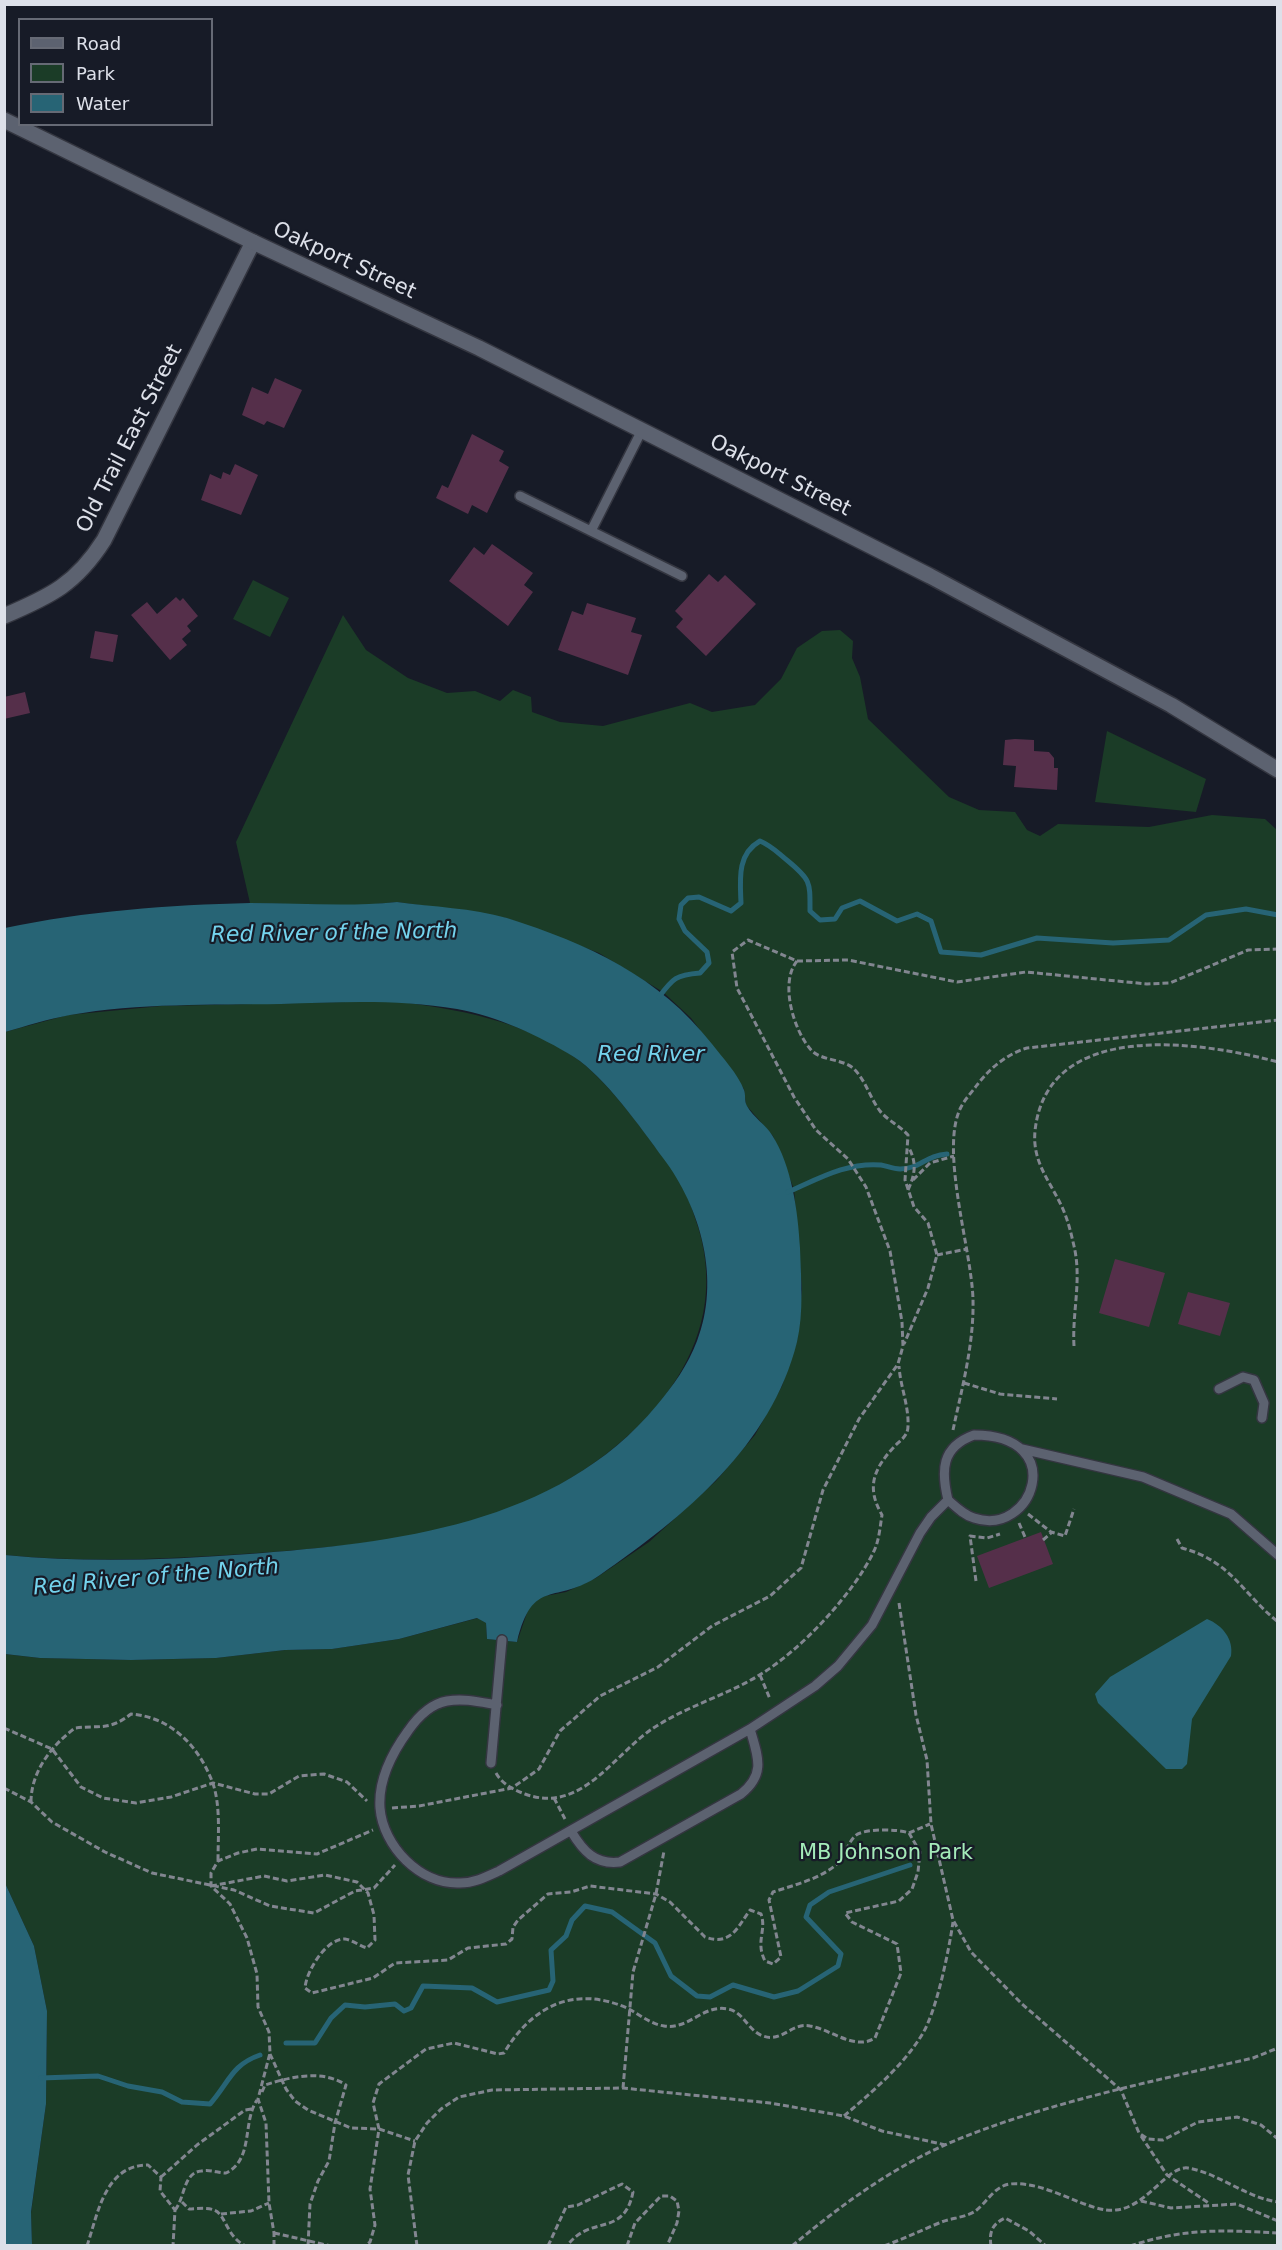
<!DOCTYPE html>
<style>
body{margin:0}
#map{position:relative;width:1282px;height:2250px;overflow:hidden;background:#171b27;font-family:"DejaVu Sans",sans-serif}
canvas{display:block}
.frame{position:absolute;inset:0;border:6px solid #dde0e9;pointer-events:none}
.legend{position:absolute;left:18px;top:18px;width:195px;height:108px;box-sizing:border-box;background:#171b27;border:2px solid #666a75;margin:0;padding:8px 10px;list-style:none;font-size:18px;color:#dde0e9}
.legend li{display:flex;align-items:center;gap:12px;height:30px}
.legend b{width:30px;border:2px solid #666a75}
</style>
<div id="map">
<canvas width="1282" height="2250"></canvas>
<div class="frame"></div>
<ul class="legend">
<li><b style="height:8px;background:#5c6270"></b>Road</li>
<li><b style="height:16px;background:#1b3c27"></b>Park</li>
<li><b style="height:16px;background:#276475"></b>Water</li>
</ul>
</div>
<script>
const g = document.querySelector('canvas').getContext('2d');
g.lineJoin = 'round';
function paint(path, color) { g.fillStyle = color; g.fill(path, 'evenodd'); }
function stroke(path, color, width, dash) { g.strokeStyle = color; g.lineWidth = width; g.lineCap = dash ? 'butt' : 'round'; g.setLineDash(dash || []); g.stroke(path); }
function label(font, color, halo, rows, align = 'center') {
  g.font = font + ' "DejaVu Sans",sans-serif'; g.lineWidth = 4.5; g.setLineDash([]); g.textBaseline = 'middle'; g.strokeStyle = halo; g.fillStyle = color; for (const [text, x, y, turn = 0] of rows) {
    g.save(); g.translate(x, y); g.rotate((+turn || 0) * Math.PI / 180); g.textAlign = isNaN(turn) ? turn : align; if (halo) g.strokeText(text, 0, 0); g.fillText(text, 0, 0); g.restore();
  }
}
const green = new Path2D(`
 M 253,580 L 289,598 L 270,637 L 233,619 Z
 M 343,615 L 366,650 L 408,678 L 447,693 L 475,691 L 500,701 L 513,690 L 531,697 L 532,712 L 560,722 L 603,726 L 690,703 L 712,712 L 755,705 L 781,679 L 797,648 L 822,631 L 840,630 L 853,641 L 852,658 L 860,677 L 868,719 L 949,797 L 979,810 L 1015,812 L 1027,830 L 1040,836 L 1058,824 L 1149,827 L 1212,815 L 1265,819 L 1277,830 L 1277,2245 L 32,2245 L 31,2213 L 46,2104 L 47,2011 L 34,1946 L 5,1883 L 4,1654 L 40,1658 L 131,1660 L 216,1658 L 285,1650 L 332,1649 L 399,1639 L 478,1618 L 486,1623 L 487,1639 L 517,1642 L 529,1607 L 540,1597 L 566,1592 L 596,1578 L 649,1542 L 716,1481 L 755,1435 L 782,1386 L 797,1341 L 802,1289 L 794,1189 L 773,1136 L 746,1105 L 744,1089 L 691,1018 L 663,992 L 599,953 L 506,918 L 477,913 L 397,902 L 355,906 L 250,903 L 236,842 Z
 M 1107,731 L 1206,779 L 1196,812 L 1095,802 Z
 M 393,1001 C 457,1009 523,1020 577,1059 C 602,1077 632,1115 650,1140 C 660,1154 673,1167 681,1182 C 687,1193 691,1206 695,1218 C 738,1337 652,1435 552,1489 C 465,1537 354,1546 257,1553 C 173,1559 88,1563 5,1555 L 5,1032 L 68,1015 L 161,1006 Z`);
const water = new Path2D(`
 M 397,902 C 433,907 472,908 507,918 C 588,944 659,976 712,1044 C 722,1057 738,1074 744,1090 C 746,1095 744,1101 747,1106 C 753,1117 766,1125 772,1135 C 792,1166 798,1212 800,1248 C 801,1279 804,1312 797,1342 C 771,1446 684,1517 600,1575 C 555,1606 533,1576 517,1642 L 487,1639 L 486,1623 L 477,1618 L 399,1639 L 332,1649 L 285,1650 L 216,1658 L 131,1660 L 40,1658 L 5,1654 L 5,1555 C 86,1563 168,1560 249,1554 C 394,1543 558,1525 657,1405 C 673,1386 688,1365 697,1341 C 721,1280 701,1208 663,1158 C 641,1128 605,1077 574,1057 C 540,1036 497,1016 457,1009 C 399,999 340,1002 281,1004 C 211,1005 139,1003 70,1015 C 48,1019 26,1026 5,1032 L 5,928 C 85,911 169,905 250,903 C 300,903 348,907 397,902 Z
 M 1207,1619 C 1222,1625 1234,1639 1231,1656 L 1192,1719 L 1187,1764 L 1182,1769 L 1166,1769 L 1098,1703 L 1095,1694 L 1110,1677 Z
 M 5,1883 L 34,1946 L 47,2011 L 46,2104 L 31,2212 L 32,2245 L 5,2245 Z`);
const stream = new Path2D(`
 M 659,997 C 673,978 676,975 700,973 L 709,963 L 707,952 L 685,931 L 679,919 L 681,905 L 688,898 L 699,897 L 731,911 L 741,903 C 740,879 737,854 760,841 C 772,846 778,853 788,861 C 811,880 810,882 810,911 L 820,920 L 835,919 L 842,908 L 860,901 L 897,921 L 917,914 L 931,921 L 941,952 L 981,955 L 1037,938 L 1113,943 L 1169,940 L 1206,915 L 1246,909 L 1278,915
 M 788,1192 C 818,1179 847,1162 881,1165 C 887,1166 893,1169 900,1169 C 920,1169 926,1155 947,1154
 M 286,2043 L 315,2043 L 331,2018 L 345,2005 L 365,2007 L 395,2004 L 404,2011 L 411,2008 L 423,1986 L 472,1988 L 497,2002 L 549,1990 L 553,1981 L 551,1950 L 566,1936 L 572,1920 L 585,1906 L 612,1912 L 655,1943 L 671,1976 L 697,1996 L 710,1997 L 733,1985 L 774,1997 L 798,1991 L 838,1966 L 841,1954 L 806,1917 L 810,1905 L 829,1892 L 910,1865
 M 41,2078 L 98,2076 L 128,2086 L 162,2092 L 182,2102 L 210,2104 C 229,2083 231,2065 260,2055`);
const building = new Path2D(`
 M 275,378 L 302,390 L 284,428 L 267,421 L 264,425 L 242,415 L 252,387 L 268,394 Z
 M 472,434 L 504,451 L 499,461 L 509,467 L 487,513 L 472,505 L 468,514 L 436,498 L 442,485 L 448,488 Z
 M 235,464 L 258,475 L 241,515 L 201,500 L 210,474 L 221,479 L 223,472 L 230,475 Z
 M 492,544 L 533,573 L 524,585 L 533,592 L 508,626 L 449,581 L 474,547 L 484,555 Z
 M 709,574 L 718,582 L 725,575 L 756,604 L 706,656 L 676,627 L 683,619 L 675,611 Z
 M 176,597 L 180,601 L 183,598 L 198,616 L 187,626 L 191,631 L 182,639 L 187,645 L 170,660 L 131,615 L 147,602 L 157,614 Z
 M 587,603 L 636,618 L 631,632 L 642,635 L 628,675 L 558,650 L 572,611 L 583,615 Z
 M 95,631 L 118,635 L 113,662 L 90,658 Z
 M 25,692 L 30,713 L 4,719 L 4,697 Z
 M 1015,739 L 1034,740 L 1034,751 L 1049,752 L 1054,758 L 1054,768 L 1058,768 L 1057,790 L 1014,787 L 1016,766 L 1003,765 L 1005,740 Z
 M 1115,1259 L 1165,1273 L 1149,1327 L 1099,1313 Z
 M 1188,1292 L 1230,1303 L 1220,1336 L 1178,1324 Z
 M 1041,1532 L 1053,1564 L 989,1588 L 977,1556 Z`);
const path = new Path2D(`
 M 797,961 C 779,983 794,1032 812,1051 C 823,1061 844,1059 854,1069 C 866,1081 870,1098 880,1111 C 887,1120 899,1125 908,1135 L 905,1180 L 914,1207 L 928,1223 L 937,1255 L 928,1288 L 904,1344
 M 913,1180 L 930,1163 L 954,1156
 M 908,1190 C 915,1175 917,1163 909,1148
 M 937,1255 L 967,1249
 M 1074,1346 C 1072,1312 1082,1280 1074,1246 C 1071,1233 1068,1220 1062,1207 C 1050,1181 1032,1162 1035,1131 C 1047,1017 1203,1042 1278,1062
 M 964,1383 L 1000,1394 L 1057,1399
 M 953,1430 C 962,1388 974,1344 973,1300 C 972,1251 939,1149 961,1107 C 965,1099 972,1092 977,1085 C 990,1068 1007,1054 1027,1048 L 1278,1020
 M 1028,1514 L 1051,1532 L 1065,1536 L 1074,1509
 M 1019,1523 L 1025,1537
 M 1177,1539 L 1182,1548 C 1231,1561 1242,1593 1278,1622
 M 1043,1540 L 1051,1533
 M 976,1581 L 970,1536 L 987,1538 L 1000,1534
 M 899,1603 L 916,1715 L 927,1760 L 931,1824 L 953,1920 L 971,1952 L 1022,2004 L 1121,2090 L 1139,2133 L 1148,2139 L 1163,2140 L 1198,2122 L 1237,2117 L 1261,2125 L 1278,2139
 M 760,1675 L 770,1699
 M 4,1728 L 52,1749 L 81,1787 L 103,1798 L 136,1803 L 171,1797 L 213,1783 L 255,1794 L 269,1794 L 299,1776 L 324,1774 L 347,1782 L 367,1801
 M 496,1773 C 502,1784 514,1790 525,1794 C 582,1815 614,1753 655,1727 C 689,1705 728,1695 761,1674 C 801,1650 854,1593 874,1551 C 879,1541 880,1527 882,1515 C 867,1489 872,1471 893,1448 C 899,1441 908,1437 908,1426 C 909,1406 900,1385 899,1366
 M 4,1788 L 31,1802 L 52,1822 L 105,1852 L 152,1873 L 234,1890 L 270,1906 L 314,1913 L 355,1891 L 374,1888 L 395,1865
 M 554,1798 L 565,1819
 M 31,1802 C 31,1772 51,1746 75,1728 C 100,1725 109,1731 131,1714 C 170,1717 198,1745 212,1781 C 221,1804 218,1836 218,1861
 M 392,1808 L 419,1806 L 512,1788 L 539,1769 L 560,1731 L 600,1696 L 658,1667 L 712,1626 L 770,1596 L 801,1568 L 823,1490 L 859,1419 L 898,1364 L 903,1346 L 902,1322 L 890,1251 L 866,1187 L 848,1159 L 816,1130 L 794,1097 L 737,988 L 732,952 L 748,940 L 797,961 L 848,960 L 957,982 L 1026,972 L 1147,984 L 1170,983 L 1248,950 L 1278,949
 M 909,1833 L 930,1824
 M 211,1886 L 264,1876 L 287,1881 L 325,1875 L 357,1882 L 368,1893 L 374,1915 L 375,1940 L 367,1948 C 360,1946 352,1940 345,1939 C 326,1938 306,1972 305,1988 L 312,1993 L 373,1978 L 395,1963 L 448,1960 L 468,1948 L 506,1944 L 512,1939 L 513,1927 L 518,1920 L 548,1894 L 571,1892 L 590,1886 L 656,1894 L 670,1902 L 705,1937 C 731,1946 737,1928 750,1910 L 761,1914 C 767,1931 755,1941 765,1961 L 773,1964 L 781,1957 L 769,1900 L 773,1892 C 794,1885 820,1879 837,1864 C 845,1856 847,1844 855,1836 C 863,1828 899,1829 909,1833 L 920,1852 L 918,1872 L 912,1889 L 899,1901 L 845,1913 L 852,1922 L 897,1944 L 901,1973 L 875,2038 C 855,2051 830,2029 810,2026 C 792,2022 782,2043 763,2036 C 748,2031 744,2012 728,2009 C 703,2004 689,2030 664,2026 C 650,2024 639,2014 627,2008 C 574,1985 532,2006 504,2053 L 498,2054 L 454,2043 L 426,2049 L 379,2084 L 373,2103 L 379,2129 L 370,2189 L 375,2225 L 370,2242 L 365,2246
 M 270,2054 L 286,2089 L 295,2101 L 308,2110 L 351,2128 L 379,2129 L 415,2141
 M 623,2088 L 633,1972 L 656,1894 L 664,1851
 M 262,2092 L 265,2085 C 290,2077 322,2069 346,2085 L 335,2123 L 329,2161 L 318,2181 L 310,2204 L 308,2246
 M 844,2116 C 872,2092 904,2065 923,2033 C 937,2009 949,1950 953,1922
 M 1141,2136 L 1167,2175 L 1210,2204
 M 161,2177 L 197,2145 L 245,2110 L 252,2109
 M 1141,2201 L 1171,2208 L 1237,2204 L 1278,2221
 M 182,2202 L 189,2209 C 196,2209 207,2207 214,2210 C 226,2214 226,2237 246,2246
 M 175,2210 C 185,2198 183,2173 201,2171 C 210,2169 218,2173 226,2173 C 254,2159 242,2123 257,2100
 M 221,2214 L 251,2211 L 269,2203
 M 274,2233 L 331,2246
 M 87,2246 C 98,2213 105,2165 148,2165 L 161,2177 L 160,2191 L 175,2210 L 173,2246
 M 274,2246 L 274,2233 L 269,2203 L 266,2123 L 258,2099 L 270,2053 L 269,2032 L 258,2007 L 257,1974 L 247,1938 L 230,1904 L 211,1886 L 211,1873 L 218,1861 L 238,1853 L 257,1849 L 317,1854 L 373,1830
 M 417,2246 L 408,2175 L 415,2141 L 427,2123 L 441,2109 L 459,2097 L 492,2090 L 623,2088 L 770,2103 L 844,2116 L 882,2131 L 946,2145
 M 548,2246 L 566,2207 L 578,2205 L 622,2184 L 633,2192 C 624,2238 590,2214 567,2246
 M 627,2246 L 635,2223 L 661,2196 L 670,2196 L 677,2201 L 679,2211 L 677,2223 L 667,2246
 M 792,2246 C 840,2206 890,2169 947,2144 C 1040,2104 1154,2081 1253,2058 L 1278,2048
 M 884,2246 C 903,2239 920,2231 939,2223 C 950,2218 963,2218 974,2212 C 986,2204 994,2186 1010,2184 C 1046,2180 1090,2214 1116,2210 C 1147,2207 1168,2165 1188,2168 C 1221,2174 1244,2197 1278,2202
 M 991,2246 C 989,2232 992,2224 1005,2218 L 1029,2231 L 1046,2246
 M 1130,2246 C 1185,2228 1221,2230 1278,2233`);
const service = new Path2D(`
 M 520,496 L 682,576
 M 591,531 L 642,430
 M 1219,1389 L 1243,1377 L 1254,1380 L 1264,1403 L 1262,1418
 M 974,1435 C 1070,1435 1033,1538 974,1518 C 964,1515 956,1507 948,1500 C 941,1471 941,1447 974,1435 Z
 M 1022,1449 L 1143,1477 L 1231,1514 L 1278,1555
 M 497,1705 C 480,1702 464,1698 447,1701 C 430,1704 417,1718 408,1731 C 392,1753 378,1780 380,1808 C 383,1846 420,1885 460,1883 C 474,1883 486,1877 499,1871 L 750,1729 L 815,1686 L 838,1666 L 872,1625 L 920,1533 L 931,1517 L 948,1500
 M 491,1763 L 502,1640
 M 571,1831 C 583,1851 595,1865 620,1862 L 741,1794 C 766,1774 758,1757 750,1729`);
const minor = new Path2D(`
 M 4,616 C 51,596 76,584 104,540 L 253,242`);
const tertiary = new Path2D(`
 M 4,120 L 253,242 L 479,348 L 930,576 L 1171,705 L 1278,770`);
const streetNames = [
 ["Oakport Street",344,261,25],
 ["Old Trail East Street",130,439,-63],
 ["Oakport Street",780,476,27]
];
const parkNames = [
 ["MB Johnson Park",886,1854]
];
const waterNames = [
 ["Red River of the North",334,934,-1],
 ["Red River",651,1055],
 ["Red River of the North",156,1578,-5]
];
paint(green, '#1b3c27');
paint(water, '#276475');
stroke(stream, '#276475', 5);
paint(building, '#552f4a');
stroke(service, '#343640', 12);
stroke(minor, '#343640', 18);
stroke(tertiary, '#343640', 18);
stroke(path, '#828690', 3, [6, 3]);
stroke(service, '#5c6270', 9);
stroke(minor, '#5c6270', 15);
stroke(tertiary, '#5c6270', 15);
label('21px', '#dde0e9', '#171b27', streetNames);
label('21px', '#a4eab9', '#171b27', parkNames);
label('italic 22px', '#74d3ed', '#171b27', waterNames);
</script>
